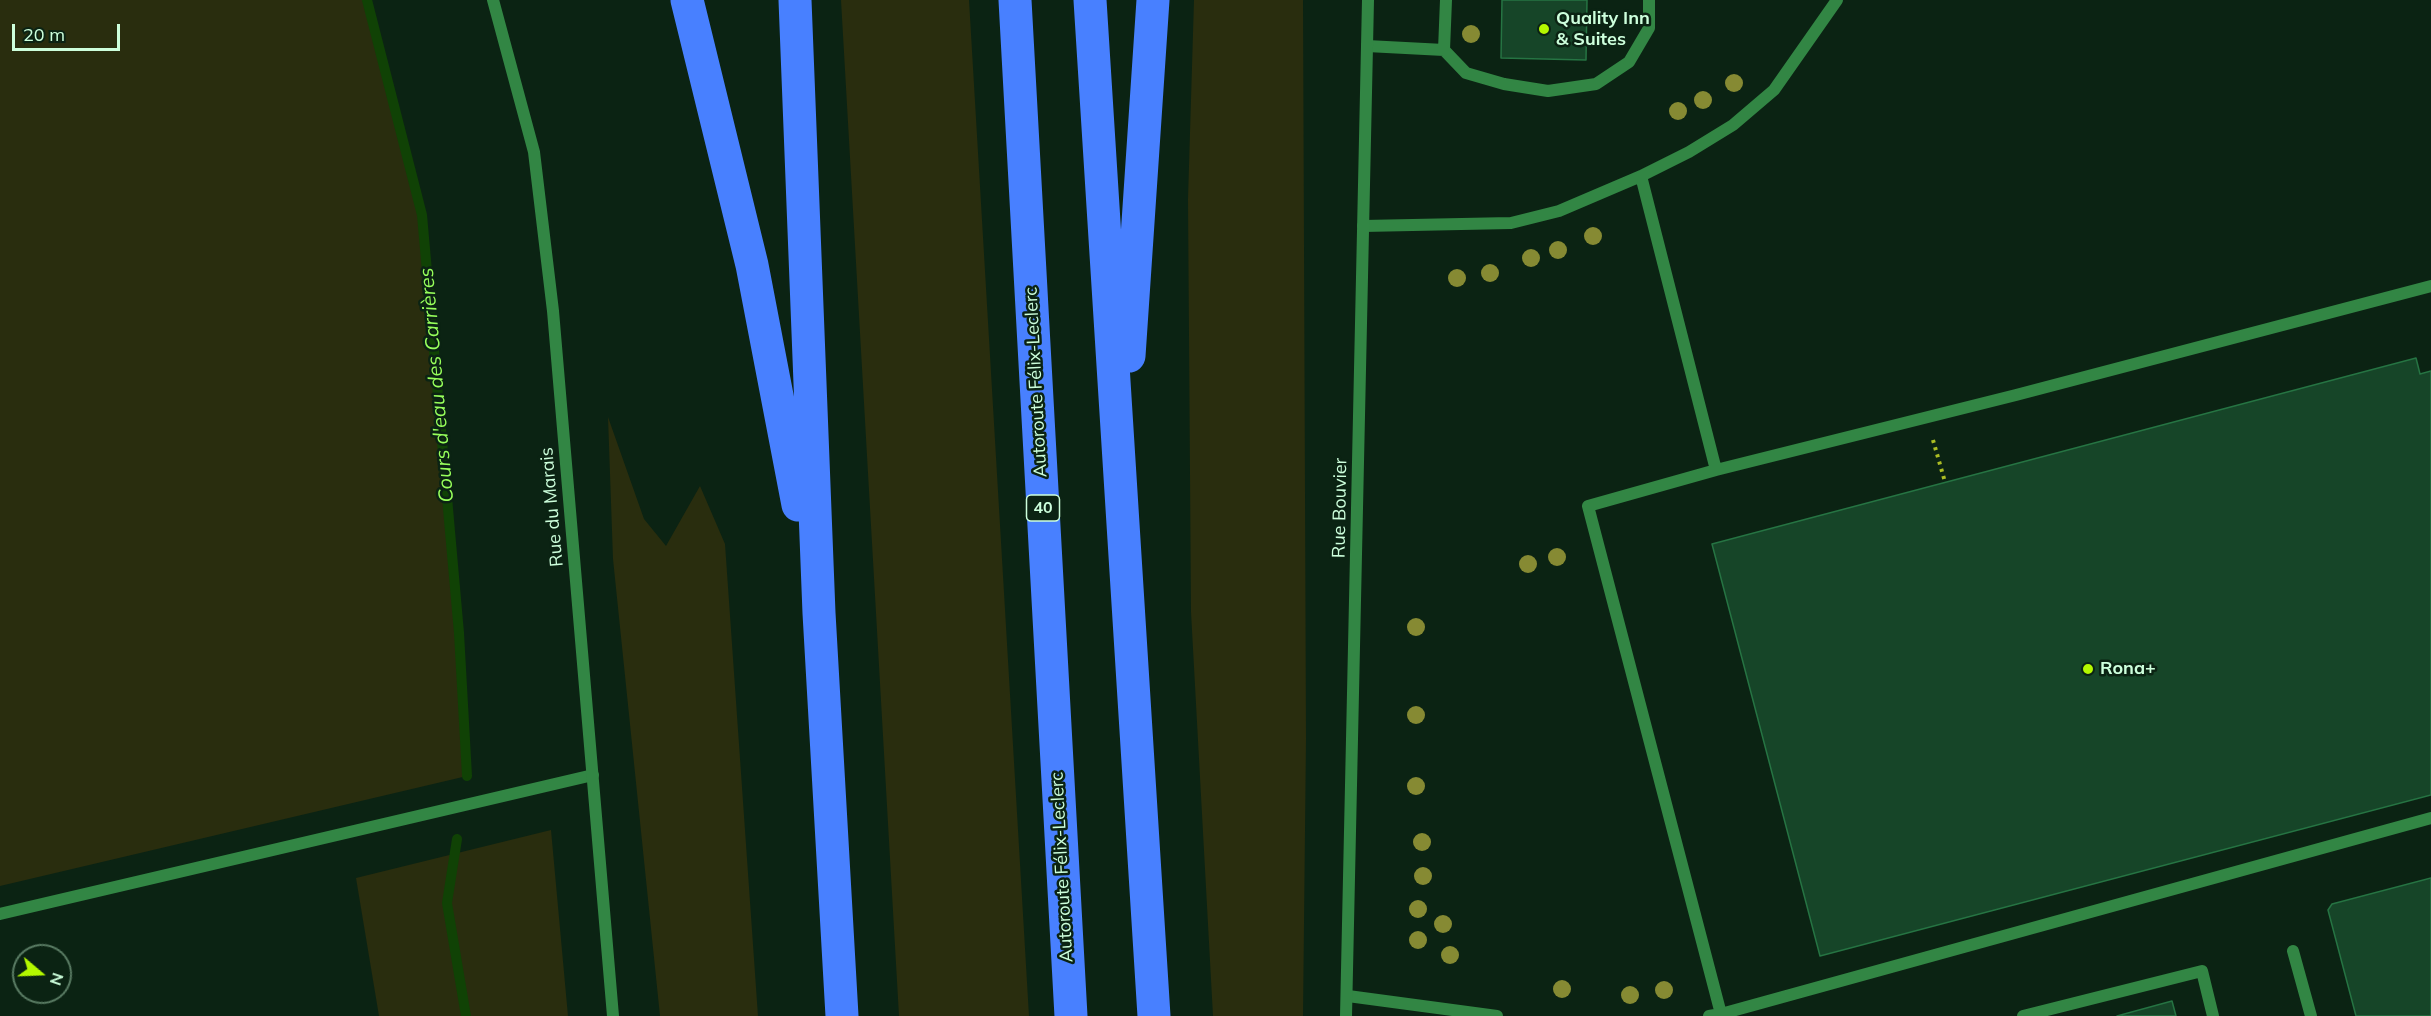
<!DOCTYPE html>
<meta charset="utf-8">
<style>
body{margin:0}
#map{position:relative;width:2431px;height:1016px;overflow:hidden;background:#0b2313;font-family:Mulish,sans-serif}
canvas{display:block}
.north{position:absolute;left:12px;top:944px;width:60px;height:60px;box-sizing:border-box;background:#0b2313;border:2px solid #597b63;border-radius:50%;rotate:109deg;font-size:16px;font-weight:700;line-height:24px;text-align:center;color:#cdffdc}
.north::after{content:'';display:block;margin:auto;width:21px;height:27px;background:#b4f800;clip-path:polygon(50% 0,100% 100%,50% 72%,0 100%)}
.scale{position:absolute;left:12px;top:24px;width:108px;height:27px;box-sizing:border-box;border:3px solid #cdffdc;border-top:0;padding-left:8px;font-size:18px;line-height:21px;white-space:nowrap;color:#cdffdc;-webkit-text-stroke:4px #0b2313;paint-order:stroke}
</style>
<div id="map">
<canvas width="2431" height="1016"></canvas>
<div class="north">N</div>
<div class="scale">20 m</div>
</div>
<script>
const g = document.querySelector('canvas').getContext('2d');
g.lineJoin = 'round';
function paint(path, color) { g.fillStyle = color; g.fill(path, 'evenodd'); }
function stroke(path, color, width, dash) { g.strokeStyle = color; g.lineWidth = width; g.lineCap = dash ? 'butt' : 'round'; g.setLineDash(dash || []); g.stroke(path); }
function label(font, color, halo, rows, align = 'center') {
  g.font = font + ' Mulish,sans-serif'; g.lineWidth = 5; g.setLineDash([]); g.textBaseline = 'middle'; g.strokeStyle = halo; g.fillStyle = color; for (const [text, x, y, turn = 0] of rows) {
    g.save(); g.translate(x, y); g.rotate((+turn || 0) * Math.PI / 180); g.textAlign = isNaN(turn) ? turn : align; if (halo) g.strokeText(text, 0, 0); g.fillText(text, 0, 0); g.restore();
  }
}
const green = new Path2D(`
 M 0,0 L 367,0 L 422,215 L 459,633 L 467,776 L 0,886 Z
 M 841,0 L 969,0 L 1029,1016 L 899,1016 Z
 M 1194,0 L 1303,0 L 1306,739 L 1303,1016 L 1213,1016 L 1191,612 L 1188,199 Z
 M 608,417 L 644,519 L 666,546 L 700,486 L 725,544 L 758,1016 L 660,1016 L 613,559 Z
 M 551,830 L 568,1016 L 379,1016 L 356,878 Z`);
const stream = new Path2D(`
 M 367,0 L 422,215 L 459,633 L 467,776
 M 457,839 L 447,903 L 466,1016`);
const building = new Path2D(`
 M 1502,0 L 1587,0 L 1586,60 L 1501,58 Z
 M 2416,358 L 2420,374 L 2431,371 L 2431,795 L 1820,956 L 1712,544 Z
 M 2431,878 L 2431,1016 L 2356,1016 L 2328,910 L 2332,904 Z
 M 2172,1001 L 2176,1016 L 2117,1016 Z`);
const path = new Path2D(`
 M 1933,440 L 1945,482`);
const service = new Path2D(`
 M 1367,46 L 1444,50 L 1466,73 L 1504,84 L 1548,91 L 1596,84 L 1629,62 L 1649,28 L 1649,0
 M 1444,50 L 1446,0
 M 1641,176 L 1716,470 L 1588,506 L 1721,1014 L 1709,1016
 M 1363,226 L 1511,223 L 1559,211 L 1641,176 L 1689,152 L 1733,125 L 1774,90 L 1837,0
 M 1716,470 L 2016,395 L 2431,286
 M 0,914 L 593,775
 M 2293,951 L 2311,1016
 M 1348,996 L 1497,1016
 M 1721,1014 L 2431,818
 M 2023,1016 L 2202,971 L 2213,1016`);
const minor = new Path2D(`
 M 1346,1016 L 1368,0`);
const tertiary = new Path2D(`
 M 493,0 L 534,152 L 553,311 L 613,1016`);
const motorway = new Path2D(`
 M 687,0 L 752,265 L 798,505
 M 795,0 L 819,613 L 842,1016
 M 1015,0 L 1071,1016
 M 1090,0 L 1154,1016
 M 1129,356 L 1153,0`);
const trees = [
 [1471,34],
 [1734,83],
 [1703,100],
 [1678,111],
 [1593,236],
 [1558,250],
 [1531,258],
 [1490,273],
 [1457,278],
 [1557,557],
 [1528,564],
 [1416,627],
 [1416,715],
 [1416,786],
 [1422,842],
 [1423,876],
 [1418,909],
 [1443,924],
 [1418,940],
 [1450,955],
 [1562,989],
 [1664,990],
 [1630,995]
];
const markers = [
 [1544,29,6,"#b4f800"],
 [2088,669,6,"#b4f800"]
];
const shields = [
 [1043,508,33]
];
const shieldNames = [
 ["40",1043,508]
];
const poiNames = [
 ["Quality Inn",1556,19],
 ["& Suites",1556,40],
 ["Rona+",2100,669]
];
const streetNames = [
 ["Autoroute Félix-Leclerc",1036,382,-93],
 ["Rue du Marais",552,507,-95],
 ["Rue Bouvier",1340,508,-89],
 ["Autoroute Félix-Leclerc",1062,867,-93]
];
const waterNames = [
 ["Cours d'eau des Carrières",437,385,-95]
];
paint(green, '#292d0e');
stroke(stream, '#104205', 10);
paint(building, '#164528');
stroke(building, '#267443', 1.5);
stroke(path, '#acbd23', 4, [3, 4.5]);
stroke(service, '#328644', 12);
stroke(minor, '#328644', 12);
stroke(tertiary, '#328644', 12);
stroke(motorway, '#4880ff', 33);
g.fillStyle = '#868a33';
for (const [x, y] of trees) { g.beginPath(); g.arc(x, y, 9, 0, 2 * Math.PI); g.fill(); }
for (const [x, y, r, color] of markers) { const dot = new Path2D(); dot.arc(x, y, r, 0, 2 * Math.PI); g.fillStyle = color; g.fill(dot); stroke(dot, '#0b2313', 2); }
for (const [x, y, w] of shields) { const box = new Path2D(); box.roundRect(x - w / 2, y - 13, w, 26, 4.5); g.fillStyle = '#0b2313'; g.fill(box); stroke(box, '#cdffdc', 1.5); }
label('bold 16px', '#cdffdc', null, shieldNames);
label('bold 18px', '#cdffdc', '#0b2313', poiNames, 'left');
label('18px', '#cdffdc', '#0b2313', streetNames);
label('italic 20px', '#97ff5b', '#0b2313', waterNames);
</script>
